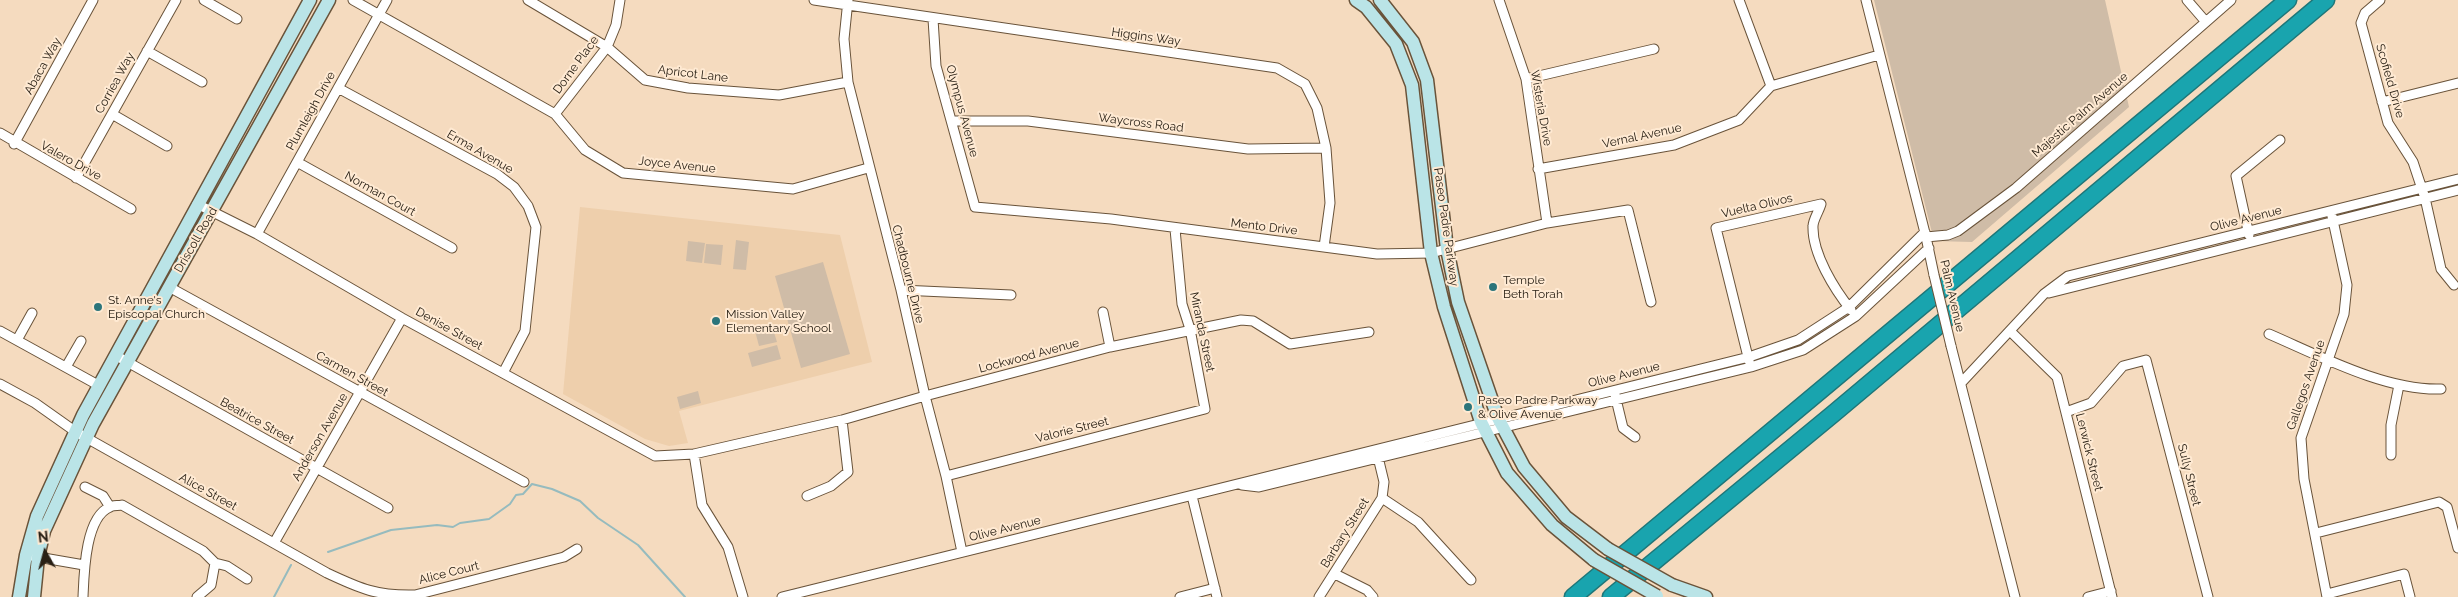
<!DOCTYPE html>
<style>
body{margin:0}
#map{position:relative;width:2458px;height:597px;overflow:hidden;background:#f5dbbf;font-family:Raleway,sans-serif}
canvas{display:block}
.north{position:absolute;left:20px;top:527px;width:50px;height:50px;-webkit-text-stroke:4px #ffead3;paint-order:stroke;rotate:353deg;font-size:14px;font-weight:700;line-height:20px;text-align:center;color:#292015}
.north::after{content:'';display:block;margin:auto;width:18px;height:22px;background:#292015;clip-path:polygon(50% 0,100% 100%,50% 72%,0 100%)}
</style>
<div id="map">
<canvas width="2458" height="597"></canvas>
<div class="north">N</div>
</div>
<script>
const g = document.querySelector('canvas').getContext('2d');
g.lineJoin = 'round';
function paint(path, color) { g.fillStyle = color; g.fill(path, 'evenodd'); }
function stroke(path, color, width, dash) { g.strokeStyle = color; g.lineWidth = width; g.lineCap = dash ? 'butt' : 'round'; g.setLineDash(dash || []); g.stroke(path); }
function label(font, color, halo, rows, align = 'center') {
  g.font = font + ' Raleway,sans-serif'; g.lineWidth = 4; g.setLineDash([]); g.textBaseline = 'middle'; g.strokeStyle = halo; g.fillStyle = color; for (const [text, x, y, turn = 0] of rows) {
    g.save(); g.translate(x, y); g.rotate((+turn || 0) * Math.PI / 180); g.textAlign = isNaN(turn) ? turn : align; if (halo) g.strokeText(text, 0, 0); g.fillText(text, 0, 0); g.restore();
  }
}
const built = new Path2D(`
 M 580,207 L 840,235 L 872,362 L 679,411 L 688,443 L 669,446 L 645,439 L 563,394 Z`);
const green = new Path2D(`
 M 1874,0 L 2105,0 L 2129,107 L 1972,242 L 1934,241 Z
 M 736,240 L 749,242 L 746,270 L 733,269 Z
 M 688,241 L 705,243 L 702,263 L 686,261 Z
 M 706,244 L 723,245 L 721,265 L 704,263 Z
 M 823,262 L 850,354 L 801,368 L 775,276 Z
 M 772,326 L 777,342 L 759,346 L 755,331 Z
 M 777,345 L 781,359 L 752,367 L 748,353 Z
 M 698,391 L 701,403 L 680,409 L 677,397 Z`);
const stream = new Path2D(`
 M 328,552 L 391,530 L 437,525 L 453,527 L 460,523 L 489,519 L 510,504 L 516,495 L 523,494 L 532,484 L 552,489 L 580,501 L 598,518 L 638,545 L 685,597
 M 274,597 L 291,565`);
const street = new Path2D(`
 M 204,0 L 237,19
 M 353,0 L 555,114 L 585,150 L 623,173 L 793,189 L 868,168
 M 528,0 L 607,47 L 645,80 L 688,88 L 779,95 L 848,82
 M 814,0 L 1277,68 L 1305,84 L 1317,108 L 1326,148 L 1330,203 L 1324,247
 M 848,0 L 844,39 L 848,82 L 901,290 L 925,396 L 946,476 L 962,552
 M 1499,0 L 1526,79 L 1547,223
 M 1739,0 L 1771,86
 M 1866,0 L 1926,237 L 1934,275
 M 2187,0 L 2206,22
 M 2380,0 L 2365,13 L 2361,23 L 2388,123 L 2413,162 L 2425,198 L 2441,269 L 2454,285
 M 933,19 L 936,66 L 975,207 L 1111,219 L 1377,254 L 1431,253 L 1547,223 L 1628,210 L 1651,302
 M 147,51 L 202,82
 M 1526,79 L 1654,49
 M 338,88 L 497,174 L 514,187 L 528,206 L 536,227 L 525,331 L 503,373
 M 2382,102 L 2458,83
 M 112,114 L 167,146
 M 555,114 L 607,47 L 616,25 L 620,0
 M 953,121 L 1028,121 L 1248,149 L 1326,148
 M 0,133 L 131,209
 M 14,144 L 93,0
 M 297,162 L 452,248
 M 1538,169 L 1674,145 L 1739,120 L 1771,86 L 1879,55
 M 76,178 L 176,0
 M 197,204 L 257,234 L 402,318 L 655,456 L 694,454 L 842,420 L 925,396 L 1110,347 L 1241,320 L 1253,321 L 1290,344 L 1369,332
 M 257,234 L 387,0
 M 2249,235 L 2236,176 L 2280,140
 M 1926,237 L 1948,235 L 1958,231 L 2016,188 L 2231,0
 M 169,287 L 524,482
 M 901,290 L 1011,295
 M 2049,293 L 2458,190
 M 1103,312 L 1110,347
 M 0,331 L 98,385
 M 2010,331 L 2057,377 L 2112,597
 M 2269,334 C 2320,356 2386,391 2441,389
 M 17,340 L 32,313
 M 1951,346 L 2015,597
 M 115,355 L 388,508
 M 1749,361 L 1716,228 L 1821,204 C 1819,211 1813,220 1813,226 C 1812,254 1835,290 1851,310
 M 66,367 L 81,341
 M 1961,383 L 2044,294 L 2068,276 L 2458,179
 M 0,384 L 35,403 L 76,432 L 327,573 C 361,589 377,596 415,595 L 564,557 L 577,549
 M 1615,395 L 1623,428 L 1635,437
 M 2066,412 L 2091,403 L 2123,366 L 2146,360 L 2208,597
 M 694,454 L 702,505 L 728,547 L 743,597
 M 2391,455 L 2391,425 L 2399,385
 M 946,476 L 1205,409 L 1190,329 L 1182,304 L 1175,229
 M 1242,485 L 1259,487 L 1751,367 L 1803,350 L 1856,316 L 1929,248
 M 85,487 L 103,496 L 110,507
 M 807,496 L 831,486 L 848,472 L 842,420
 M 1192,496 L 1217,597
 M 1382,498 L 1418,522 L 1471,580
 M 2316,533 L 2439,502 L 2447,507 L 2458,548
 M 274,543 L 402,318
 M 32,556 L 84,565
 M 215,563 L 227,566 L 247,579
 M 1335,574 L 1367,590 L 1373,597
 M 2327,594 L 2404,574 L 2410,597
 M 83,597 C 84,574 85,517 110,507 C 113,505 118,506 122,505 L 203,551 L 215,563 L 211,585 L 197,597
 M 782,597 L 1749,357 L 1798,340 L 1849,307 L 1925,232
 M 1180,597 L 1215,588
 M 1319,597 L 1382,498 L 1384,482 L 1377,453
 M 2088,597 L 2111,591
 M 2327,597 L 2304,479 L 2301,438 L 2344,314 L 2347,285 L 2332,216`);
const secondary = new Path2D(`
 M 1356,0 L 1366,7 L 1396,44 L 1412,85 L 1431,253 L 1444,307 L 1481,422 L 1507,473 L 1552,525 L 1594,560
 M 1380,0 L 1413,42 L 1427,80 L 1447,249 L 1458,302 L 1498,418 L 1524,467 L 1566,517 L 1608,549
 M 1672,585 L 1706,597
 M 19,597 L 26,555 L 37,516 L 83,415 L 310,0
 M 34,597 L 38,557 L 44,531 L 93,424 L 329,0`);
const highway = new Path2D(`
 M 1573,597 L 2288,0
 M 1611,597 L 1833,414 L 2326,0`);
const streetBridge = new Path2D(`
 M 1934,275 L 1951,346`);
const secondaryBridge = new Path2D(`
 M 1608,549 L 1672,585
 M 1594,560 L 1657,596`);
const markers = [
 [1493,287,5,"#2c757b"],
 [98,307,5,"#2c757b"],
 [716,321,5,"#2c757b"],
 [1468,407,5,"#2c757b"]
];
const streetNames = [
 ["Higgins Way",1146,37,8],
 ["Dorne Place",576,65,-54],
 ["Abaca Way",43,66,-61],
 ["Apricot Lane",693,74,7],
 ["Scofield Drive",2390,81,74],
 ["Corriea Way",115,83,-61],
 ["Wisteria Drive",1541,108,80],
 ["Plumleigh Drive",311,111,-61],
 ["Olympus Avenue",962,111,75],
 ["Majestic Palm Avenue",2080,115,-41],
 ["Waycross Road",1141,123,7],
 ["Vernal Avenue",1642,136,-12],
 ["Erma Avenue",480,152,30],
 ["Valero Drive",71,161,29],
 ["Joyce Avenue",677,165,6],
 ["Norman Court",380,194,29],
 ["Vuelta Olivos",1757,206,-13],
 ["Olive Avenue",2246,219,-14],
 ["Mento Drive",1264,227,7],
 ["Paseo Padre Parkway",1446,227,82],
 ["Driscoll Road",196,240,-60],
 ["Chadbourne Drive",908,274,76],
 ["Palm Avenue",1952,296,77],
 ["Denise Street",449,329,29],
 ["Miranda Street",1202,332,78],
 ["Lockwood Avenue",1029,356,-15],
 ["Carmen Street",352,374,29],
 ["Olive Avenue",1624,375,-14],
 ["Gallegos Avenue",2306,385,-71],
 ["Beatrice Street",257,421,29],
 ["Valorie Street",1072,430,-14],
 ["Anderson Avenue",320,437,-60],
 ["Lerwick Street",2089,452,76],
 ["Sully Street",2189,475,76],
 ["Alice Street",208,492,29],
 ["Olive Avenue",1005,529,-14],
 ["Barbary Street",1345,533,-58],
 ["Alice Court",449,573,-14]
];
const poiNames = [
 ["Temple",1503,280],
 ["Beth Torah",1503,294],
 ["St. Anne's",108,300],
 ["Episcopal Church",108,314],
 ["Mission Valley",726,314],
 ["Elementary School",726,328],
 ["Paseo Padre Parkway",1478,400],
 ["& Olive Avenue",1478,414]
];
paint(built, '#eecfac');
paint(green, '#cfbca7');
stroke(stream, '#96bbbe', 2);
stroke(street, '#69533a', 11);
stroke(secondary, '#69533a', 15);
stroke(highway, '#1f7678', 19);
stroke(street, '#fff', 9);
stroke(secondary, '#bae4e7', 12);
stroke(highway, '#19a4ae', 16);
stroke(streetBridge, '#69533a', 11, []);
stroke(secondaryBridge, '#69533a', 15, []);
stroke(streetBridge, '#fff', 9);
stroke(secondaryBridge, '#bae4e7', 12);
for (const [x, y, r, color] of markers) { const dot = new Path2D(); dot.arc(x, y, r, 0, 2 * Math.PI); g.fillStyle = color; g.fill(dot); stroke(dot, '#ffead3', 2); }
label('12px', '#292015', '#ffead3', streetNames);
label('12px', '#292015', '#ffead3', poiNames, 'left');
</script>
